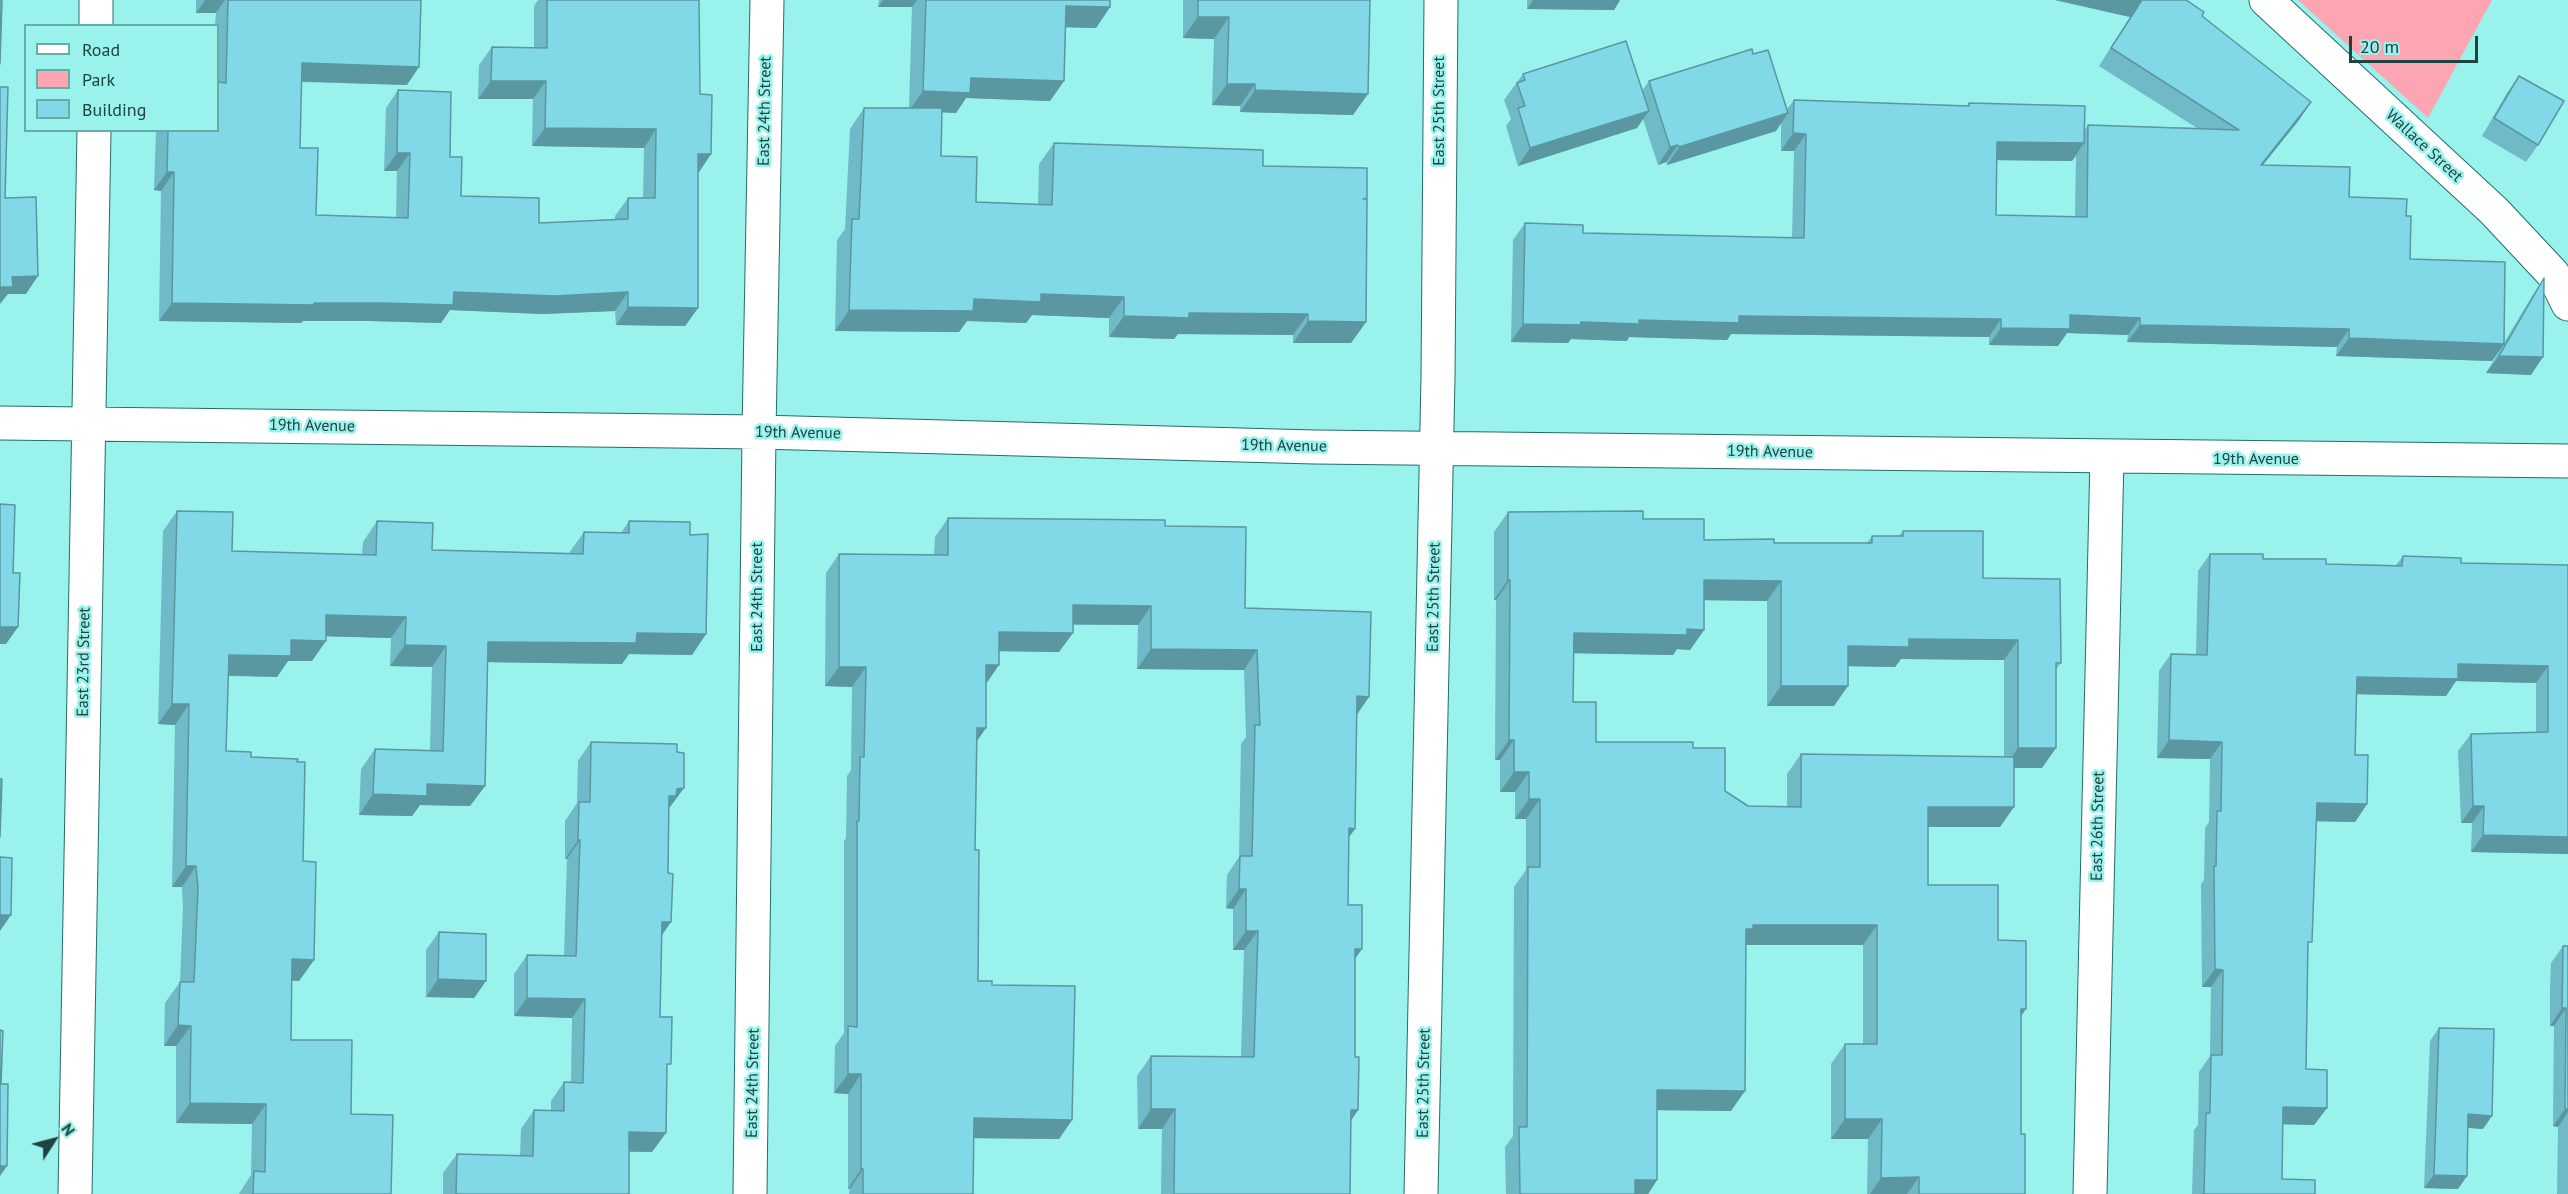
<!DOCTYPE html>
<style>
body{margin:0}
#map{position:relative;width:2568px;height:1194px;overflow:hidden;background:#99f2eb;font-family:"PT Sans",sans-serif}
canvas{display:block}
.legend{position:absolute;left:24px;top:24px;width:195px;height:108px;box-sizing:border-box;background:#99f2eb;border:2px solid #68aca7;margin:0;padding:8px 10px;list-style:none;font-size:18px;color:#1e4341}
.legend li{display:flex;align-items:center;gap:12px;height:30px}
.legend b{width:30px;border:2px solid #68aca7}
.north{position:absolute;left:24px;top:1110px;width:60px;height:60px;-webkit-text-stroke:4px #99f2eb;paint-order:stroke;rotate:54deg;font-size:16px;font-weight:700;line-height:24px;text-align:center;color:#1e4341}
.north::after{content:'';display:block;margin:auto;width:21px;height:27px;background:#1e4341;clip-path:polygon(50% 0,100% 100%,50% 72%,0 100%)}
.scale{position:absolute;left:2349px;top:36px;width:129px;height:27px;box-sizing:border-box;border:3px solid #1e4341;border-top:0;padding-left:8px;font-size:18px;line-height:21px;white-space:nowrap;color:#1e4341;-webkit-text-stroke:4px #99f2eb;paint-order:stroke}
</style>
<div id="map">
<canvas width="2568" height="1194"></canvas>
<ul class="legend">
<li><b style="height:8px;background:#fff"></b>Road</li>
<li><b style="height:16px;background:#fca5b3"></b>Park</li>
<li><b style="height:16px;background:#81d8e6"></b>Building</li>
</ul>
<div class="north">N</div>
<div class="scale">20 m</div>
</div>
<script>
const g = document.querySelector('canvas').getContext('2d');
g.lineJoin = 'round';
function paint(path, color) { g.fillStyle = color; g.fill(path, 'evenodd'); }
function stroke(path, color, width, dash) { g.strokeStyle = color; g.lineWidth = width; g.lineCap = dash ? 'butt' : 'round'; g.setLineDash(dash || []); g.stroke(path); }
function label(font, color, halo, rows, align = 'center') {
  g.font = font + ' "PT Sans",sans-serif'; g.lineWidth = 5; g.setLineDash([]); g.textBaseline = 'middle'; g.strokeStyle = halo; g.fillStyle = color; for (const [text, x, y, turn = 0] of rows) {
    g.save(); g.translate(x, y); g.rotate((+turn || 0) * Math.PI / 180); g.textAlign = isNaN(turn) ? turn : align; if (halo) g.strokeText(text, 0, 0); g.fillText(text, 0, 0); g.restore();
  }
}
const green = new Path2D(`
 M 2298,0 L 2492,0 L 2428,118 Z`);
const minor = new Path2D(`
 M 2266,0 L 2494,211 L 2553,274 L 2568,304
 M 96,26 L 96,0
 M 0,423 L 759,432 L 1315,447 L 2568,461
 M 75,1194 L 94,130
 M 750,1194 L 759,432 L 767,0
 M 1421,1194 L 1438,377 L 1441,0
 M 2090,1194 L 2107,457`);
const wall = new Path2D(`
 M 196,0 L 421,0 L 407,85 L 301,82 L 300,148 L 316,215 L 396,218 L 397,171 L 384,171 L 386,108 L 398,90 L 450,157 L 461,196 L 539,223 L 615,220 L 615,216 L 628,198 L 643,198 L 644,148 L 532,146 L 533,99 L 478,99 L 479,65 L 492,47 L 534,48 L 534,6 L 538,0 L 699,0 L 700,94 L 711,154 L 699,172 L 698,172 L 698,308 L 685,326 L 616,325 L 615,311 L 543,314 L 450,310 L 441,323 L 370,321 L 303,321 L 301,323 L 159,321 L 161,191 L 154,190 L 156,130 L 218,130 L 218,26 L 215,26 L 216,13 L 196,13 Z
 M 879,0 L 1110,0 L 1110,7 L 1096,28 L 1066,27 L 1064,81 L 1050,101 L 966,98 L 956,113 L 942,112 L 941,156 L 976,202 L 1038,204 L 1039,164 L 1054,143 L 1263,166 L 1366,199 L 1366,322 L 1351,343 L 1293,343 L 1293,335 L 1178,334 L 1174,339 L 1109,337 L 1109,318 L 1032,315 L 1026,323 L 967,321 L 959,332 L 835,331 L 837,240 L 845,229 L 850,129 L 864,108 L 909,108 L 912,7 L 878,7 Z
 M 1183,0 L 1370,0 L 1353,115 L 1240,112 L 1240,106 L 1212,105 L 1214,39 L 1183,38 Z
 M 1527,0 L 1620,0 L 1614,10 L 1527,9 Z
 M 2055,0 L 2186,0 L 2202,16 L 2311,102 L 2299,120 L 2263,165 L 2349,197 L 2406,216 L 2410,259 L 2504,343 L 2532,296 L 2544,278 L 2531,375 L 2486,373 L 2500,350 L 2492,361 L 2336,356 L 2337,347 L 2127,342 L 2128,335 L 2067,333 L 2058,346 L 1989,345 L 1989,337 L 1731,334 L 1727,340 L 1629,337 L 1627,341 L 1571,339 L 1568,343 L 1511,342 L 1513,240 L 1525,223 L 1583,233 L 1792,238 L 1794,151 L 1781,151 L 1781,123 L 1776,131 L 1667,165 L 1666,162 L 1658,165 L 1643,119 L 1637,128 L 1518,166 L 1506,126 L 1511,119 L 1504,100 L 1523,74 L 1642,91 L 1649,81 L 1753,54 L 1787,109 L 1794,100 L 1967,106 L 1969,103 L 2085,130 L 2088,125 L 2197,128 L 2099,66 L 2130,17 ZM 2076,156 L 2075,217 L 1996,215 L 1996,160 L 2072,161 Z
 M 2519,76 L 2538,145 L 2526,162 L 2482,136 L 2507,93 Z
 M 177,511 L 232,551 L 362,555 L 363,542 L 377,521 L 432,550 L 569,553 L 584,532 L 621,533 L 629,521 L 690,535 L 706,634 L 692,655 L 629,654 L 622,664 L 488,662 L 485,786 L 470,806 L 420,805 L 412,816 L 359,815 L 361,769 L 375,749 L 430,750 L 432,667 L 390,666 L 391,638 L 326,636 L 312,661 L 288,661 L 277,677 L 228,676 L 226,751 L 251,757 L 297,762 L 303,861 L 314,960 L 299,981 L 292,980 L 291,1040 L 351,1114 L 391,1194 L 239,1194 L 240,1192 L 251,1175 L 252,1124 L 176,1123 L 176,1046 L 164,1046 L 165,1003 L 180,982 L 183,908 L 182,887 L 172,887 L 175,725 L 158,724 L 163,531 Z
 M 1508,512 L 1643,519 L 1704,540 L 1774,543 L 1867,543 L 1872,536 L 1899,536 L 1903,531 L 1983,578 L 2061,663 L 2056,669 L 2042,768 L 2014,768 L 2000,827 L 1928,827 L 1928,885 L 1998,940 L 2021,1016 L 2021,1134 L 2025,1194 L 1867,1194 L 1868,1139 L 1831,1139 L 1831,1064 L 1845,1044 L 1863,1044 L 1863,945 L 1746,945 L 1731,1111 L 1657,1110 L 1657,1180 L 1648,1194 L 1506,1194 L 1505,1147 L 1513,1136 L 1514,887 L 1526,870 L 1526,819 L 1515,819 L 1515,792 L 1500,792 L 1500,760 L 1495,760 L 1496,600 L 1494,600 L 1494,532 ZM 1704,600 L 1767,601 L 1767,706 L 1834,706 L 1848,666 L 1895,667 L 1901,659 L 2004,660 L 2004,757 L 1801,754 L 1787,774 L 1787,807 L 1748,806 L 1725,791 L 1693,748 L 1596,742 L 1573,702 L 1574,653 L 1673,655 L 1677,649 L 1690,650 L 1704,630 Z
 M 948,518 L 1165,526 L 1245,608 L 1357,714 L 1355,829 L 1349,836 L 1348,905 L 1362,949 L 1355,959 L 1351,1121 L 1350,1194 L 1161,1194 L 1162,1129 L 1138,1129 L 1137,1076 L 1151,1056 L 1241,1057 L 1244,950 L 1233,950 L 1233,909 L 1226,908 L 1227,875 L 1239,857 L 1241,744 L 1246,737 L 1244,670 L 1137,669 L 1138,625 L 1073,625 L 1059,652 L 999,651 L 986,683 L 977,741 L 975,850 L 978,981 L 992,985 L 1072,1120 L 1059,1139 L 974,1138 L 973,1194 L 849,1194 L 850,1189 L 848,1189 L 848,1094 L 834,1093 L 835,1046 L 844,1033 L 844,841 L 846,838 L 847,776 L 851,770 L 852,687 L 825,686 L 826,573 L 839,554 L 934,555 L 935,537 Z
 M 2210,554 L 2326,564 L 2396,565 L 2403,556 L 2461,563 L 2568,565 L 2568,854 L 2471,852 L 2472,823 L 2461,823 L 2458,751 L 2471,734 L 2536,732 L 2536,683 L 2456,681 L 2446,696 L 2356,694 L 2355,755 L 2367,804 L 2355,822 L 2316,821 L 2308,948 L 2306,1069 L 2327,1108 L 2314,1125 L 2283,1124 L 2282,1179 L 2315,1194 L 2192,1194 L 2194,1130 L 2198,1125 L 2199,1072 L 2210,1056 L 2211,987 L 2202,987 L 2201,884 L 2204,880 L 2205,828 L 2209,822 L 2210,759 L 2157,758 L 2159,671 L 2171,654 L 2196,655 L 2198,571 Z
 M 591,742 L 677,752 L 684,788 L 669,807 L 662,936 L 660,1017 L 667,1069 L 652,1152 L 629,1152 L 629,1194 L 443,1194 L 443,1173 L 457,1154 L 520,1156 L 521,1129 L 534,1110 L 551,1111 L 551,1101 L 564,1082 L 571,1083 L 572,1018 L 514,1016 L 514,974 L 527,955 L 564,956 L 567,859 L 565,859 L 565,821 L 577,803 L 578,761 Z
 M 439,932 L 486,981 L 474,998 L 426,997 L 426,950 Z
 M 2563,946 L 2568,946 L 2568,1194 L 2557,1194 L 2558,1127 L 2553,1126 L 2554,1026 L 2550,1026 L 2550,987 L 2551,963 Z
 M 2439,1028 L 2483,1129 L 2468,1128 L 2467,1176 L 2458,1189 L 2424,1188 L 2430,1041 Z`);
const shadedWall = new Path2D(`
 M 205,0 L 225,0 L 216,13 L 196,13 Z
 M 883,0 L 917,0 L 912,7 L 878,7 Z
 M 1533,0 L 1620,0 L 1614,10 L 1527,9 Z
 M 2055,0 L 2142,0 L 2130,17 Z
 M 1066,6 L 1110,7 L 1096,28 L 1052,27 Z
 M 1198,17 L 1229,17 L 1214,39 L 1183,38 Z
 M 302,63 L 419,67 L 407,85 L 289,81 Z
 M 971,78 L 1064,81 L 1050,101 L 966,98 L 956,113 L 909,111 L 923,91 Z
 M 491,81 L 546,81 L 533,99 L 478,99 Z
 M 1227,84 L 1255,84 L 1240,106 L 1212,105 Z
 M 1255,90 L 1368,94 L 1353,115 L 1240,112 Z
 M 2311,102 L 2299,120 L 2249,182 L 2261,165 Z
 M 1649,111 L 1637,128 L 1518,166 L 1530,148 Z
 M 1788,113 L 1776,131 L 1667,165 L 1679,147 Z
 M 545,128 L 656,129 L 644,148 L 532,146 Z
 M 1793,133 L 1806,134 L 1794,151 L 1781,151 Z
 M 1997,142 L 2084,143 L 2072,161 L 1985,160 Z
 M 1678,145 L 1666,162 L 1658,165 L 1670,147 Z
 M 397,153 L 410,153 L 397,171 L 384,171 Z
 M 698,154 L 711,154 L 699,172 L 685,172 Z
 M 167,172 L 174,172 L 161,191 L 154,190 Z
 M 38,276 L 26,294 L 8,294 L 0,304 L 0,287 L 12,277 Z
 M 454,292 L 628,292 L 615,311 L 543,314 L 450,310 L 441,323 L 370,321 L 303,321 L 301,323 L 159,321 L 172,303 L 314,303 Z
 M 1041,294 L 1124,297 L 1109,318 L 1032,315 L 1026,323 L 967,321 L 959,332 L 835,331 L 849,310 Z
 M 628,307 L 698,308 L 685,326 L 616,325 Z
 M 1189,313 L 1308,314 L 1293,335 L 1178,334 L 1174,339 L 1109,337 L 1124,316 Z
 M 2070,315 L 2140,318 L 2128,335 L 2067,333 L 2058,346 L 1989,345 L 2001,328 Z
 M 1739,316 L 2001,319 L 1989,337 L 1731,334 L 1727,340 L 1629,337 L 1627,341 L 1571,339 L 1568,343 L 1511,342 L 1523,324 Z
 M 1308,321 L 1366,322 L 1351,343 L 1293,343 Z
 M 2140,325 L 2349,329 L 2337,347 L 2127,342 Z
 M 2349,338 L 2504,344 L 2492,361 L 2336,356 Z
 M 2499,356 L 2543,357 L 2531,375 L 2486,373 Z
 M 1508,580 L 1510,580 L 1496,600 L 1494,600 Z
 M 1704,580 L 1781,581 L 1767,601 L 1690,600 Z
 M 1073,605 L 1151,606 L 1138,625 L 1059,624 Z
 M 326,615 L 406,617 L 391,638 L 312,636 Z
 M 0,627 L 18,627 L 6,644 L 0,644 Z
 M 1687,629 L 1704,630 L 1690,650 L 1677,649 L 1673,655 L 1560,653 L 1574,633 Z
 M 999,632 L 1073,633 L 1059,652 L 986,651 Z
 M 637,633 L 706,634 L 692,655 L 629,654 L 622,664 L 474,662 L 488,642 Z
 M 1909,639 L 2018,640 L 2004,660 L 1901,659 L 1895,667 L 1834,666 L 1848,646 Z
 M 291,640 L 326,641 L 312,661 L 288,661 L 277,677 L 215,675 L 229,655 Z
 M 405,645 L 446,646 L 432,667 L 390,666 Z
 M 1151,649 L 1257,650 L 1244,670 L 1137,669 Z
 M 2458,664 L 2548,666 L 2536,683 L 2456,681 L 2446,696 L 2345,694 L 2357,677 Z
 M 986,665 L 999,665 L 986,684 Z
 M 839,667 L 866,667 L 852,687 L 825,686 Z
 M 1781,686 L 1848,686 L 1834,706 L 1767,706 Z
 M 1357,696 L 1369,697 L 1356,716 Z
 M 172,704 L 189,704 L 175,725 L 158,724 Z
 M 977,728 L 986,728 L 973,747 Z
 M 1509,740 L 1514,740 L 1500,760 L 1495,760 Z
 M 2169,740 L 2222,742 L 2210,759 L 2157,758 Z
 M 2018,748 L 2056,748 L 2042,768 L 2004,768 Z
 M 1514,772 L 1529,772 L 1515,792 L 1500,792 Z
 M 427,784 L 485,786 L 470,806 L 420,805 L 412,816 L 359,815 L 373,794 Z
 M 684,788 L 670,807 L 668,807 L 669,796 L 677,789 Z
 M 1529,799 L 1540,799 L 1526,819 L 1515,819 Z
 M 2317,803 L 2367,804 L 2355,822 L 2305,821 Z
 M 2473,806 L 2484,806 L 2472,823 L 2461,823 Z
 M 1928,807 L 2014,807 L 2000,827 L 1914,827 Z
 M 1349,828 L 1355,829 L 1341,848 Z
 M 2483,835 L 2568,837 L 2568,854 L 2471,852 Z
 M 578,840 L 580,840 L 567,859 L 565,859 Z
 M 186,866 L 196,866 L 182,887 L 172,887 Z
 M 1239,889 L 1246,889 L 1233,909 L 1226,908 Z
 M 0,915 L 11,915 L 0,931 Z
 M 662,922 L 671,922 L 658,941 Z
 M 1753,925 L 1877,925 L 1863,945 L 1742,945 L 1746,929 Z
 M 1246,931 L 1258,931 L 1244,950 L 1233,950 Z
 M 1355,949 L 1362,949 L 1348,968 Z
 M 292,959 L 314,960 L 299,981 L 278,980 Z
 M 2215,969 L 2223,970 L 2211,987 L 2202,987 Z
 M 438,979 L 486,981 L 474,998 L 426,997 Z
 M 527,998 L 585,999 L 572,1018 L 514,1016 Z
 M 2562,1008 L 2566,1008 L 2554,1026 L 2550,1026 Z
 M 2021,1009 L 2026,1009 L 2012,1029 Z
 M 178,1025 L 191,1026 L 176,1046 L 164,1046 Z
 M 848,1074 L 861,1074 L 848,1094 L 834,1093 Z
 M 1657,1090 L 1745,1091 L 1731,1111 L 1643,1110 Z
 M 190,1103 L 266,1104 L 252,1124 L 176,1123 Z
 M 2283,1107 L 2327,1108 L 2314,1125 L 2271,1124 Z
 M 1151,1109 L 1175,1109 L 1162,1129 L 1138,1129 Z
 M 2565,1109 L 2568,1109 L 2568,1112 L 2558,1127 L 2553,1126 Z
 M 1351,1110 L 1358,1110 L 1345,1130 Z
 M 2468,1114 L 2492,1116 L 2483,1129 L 2459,1127 Z
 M 974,1118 L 1072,1120 L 1059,1139 L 961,1138 Z
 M 1845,1119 L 1882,1119 L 1868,1139 L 1831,1139 Z
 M 629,1132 L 666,1133 L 652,1152 L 616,1151 Z
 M 0,1166 L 7,1166 L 0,1176 Z
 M 861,1169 L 863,1169 L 850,1189 L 848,1189 Z
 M 2434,1175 L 2467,1176 L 2458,1189 L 2424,1188 Z
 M 1919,1177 L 1907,1194 L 1870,1194 L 1881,1178 Z
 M 1635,1180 L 1657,1180 L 1648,1194 L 1625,1194 Z`);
const building = new Path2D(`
 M 0,0 L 2,0 L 0,64 Z
 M 228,0 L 421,0 L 419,67 L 302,63 L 300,148 L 318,148 L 316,215 L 408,218 L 410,153 L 397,153 L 398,90 L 451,92 L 450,157 L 462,157 L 461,196 L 539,198 L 539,223 L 628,219 L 628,198 L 655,198 L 656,129 L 545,128 L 546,81 L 491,81 L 492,47 L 547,48 L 547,0 L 699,0 L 700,94 L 712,95 L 711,154 L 698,154 L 698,308 L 628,307 L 628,292 L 555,296 L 454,292 L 453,305 L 383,303 L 314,303 L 314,305 L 172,303 L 174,172 L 167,172 L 168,130 L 218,130 L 218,82 L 226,83 Z
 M 926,0 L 1110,0 L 1110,7 L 1066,6 L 1064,81 L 971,78 L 970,93 L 923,91 Z
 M 1198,0 L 1370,0 L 1368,94 L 1255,90 L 1255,84 L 1227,84 L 1229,17 L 1198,17 Z
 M 2142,0 L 2186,0 L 2204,12 L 2202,16 L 2311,102 L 2261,165 L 2350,167 L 2349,197 L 2407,199 L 2406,216 L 2411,216 L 2410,259 L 2505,262 L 2504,344 L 2349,338 L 2349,329 L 2140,325 L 2140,318 L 2070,315 L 2070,329 L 2001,328 L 2001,319 L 1739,316 L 1739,323 L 1639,320 L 1639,324 L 1581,322 L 1580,325 L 1523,324 L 1525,223 L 1583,225 L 1583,233 L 1804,238 L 1806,134 L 1793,133 L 1794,100 L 1969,106 L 1969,103 L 2085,106 L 2084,143 L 1997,142 L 1996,215 L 2087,217 L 2088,125 L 2239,130 L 2111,48 Z
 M 1626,41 L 1649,111 L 1530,148 L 1518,108 L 1525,106 L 1517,83 L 1525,80 L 1523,74 Z
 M 1752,49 L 1753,54 L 1768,50 L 1788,113 L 1679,147 L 1678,145 L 1670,147 L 1649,81 Z
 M 2519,76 L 2564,101 L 2538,145 L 2494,118 Z
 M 0,87 L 8,87 L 5,198 L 36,197 L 38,276 L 12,277 L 13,287 L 0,287 Z
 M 864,108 L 942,108 L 941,156 L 977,157 L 976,202 L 1052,205 L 1054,143 L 1263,150 L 1263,166 L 1367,168 L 1367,198 L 1363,199 L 1367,199 L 1366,322 L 1308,321 L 1308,314 L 1189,313 L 1189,318 L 1124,316 L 1124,297 L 1041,294 L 1041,302 L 974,299 L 973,311 L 849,310 L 852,219 L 859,219 Z
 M 2544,278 L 2543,357 L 2499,356 Z
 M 0,504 L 15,505 L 13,573 L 20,573 L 18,627 L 0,627 Z
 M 177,511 L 233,512 L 232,551 L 376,555 L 377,521 L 433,523 L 432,550 L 583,554 L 584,532 L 629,533 L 629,521 L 690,522 L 690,535 L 708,534 L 706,634 L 637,633 L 636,643 L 488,642 L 485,786 L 427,784 L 427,796 L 373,794 L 375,749 L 443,751 L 446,646 L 405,645 L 406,617 L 326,615 L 326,641 L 291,640 L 291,656 L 229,655 L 226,751 L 251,752 L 251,757 L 298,759 L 297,762 L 305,762 L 303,861 L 316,862 L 314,960 L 292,959 L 291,1040 L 352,1040 L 351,1114 L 393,1115 L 391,1194 L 253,1194 L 254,1171 L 265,1172 L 266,1104 L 190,1103 L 191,1026 L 178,1025 L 180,982 L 194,982 L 198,888 L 196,866 L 186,866 L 189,704 L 172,704 Z
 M 1643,511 L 1643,519 L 1704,519 L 1704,540 L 1774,539 L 1774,543 L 1872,543 L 1872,536 L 1903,536 L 1903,531 L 1983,531 L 1983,578 L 2060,579 L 2061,663 L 2056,663 L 2056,748 L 2018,748 L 2018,640 L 1909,639 L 1909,647 L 1848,646 L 1848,686 L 1781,686 L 1781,581 L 1704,580 L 1704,630 L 1687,629 L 1687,635 L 1574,633 L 1573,702 L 1596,702 L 1596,742 L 1693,742 L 1693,748 L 1725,748 L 1725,791 L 1748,806 L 1801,807 L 1801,754 L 2014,757 L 2014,807 L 1928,807 L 1928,885 L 1998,885 L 1998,940 L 2026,941 L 2026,1009 L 2021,1009 L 2021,1134 L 2025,1134 L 2025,1194 L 1919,1194 L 1919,1177 L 1881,1178 L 1882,1119 L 1845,1119 L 1845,1044 L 1877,1044 L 1877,925 L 1753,925 L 1753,929 L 1746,929 L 1745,1091 L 1657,1090 L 1657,1180 L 1635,1180 L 1635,1194 L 1520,1194 L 1519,1127 L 1527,1127 L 1528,867 L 1540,867 L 1540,799 L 1529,799 L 1529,772 L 1514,772 L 1514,740 L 1509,740 L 1510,580 L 1508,580 L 1508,512 Z
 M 948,518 L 1165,520 L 1165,526 L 1246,527 L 1245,608 L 1371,612 L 1369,697 L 1357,696 L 1355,829 L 1349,828 L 1348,905 L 1362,905 L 1362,949 L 1355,949 L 1355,1057 L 1359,1057 L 1358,1110 L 1351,1110 L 1350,1194 L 1174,1194 L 1175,1109 L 1151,1109 L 1151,1056 L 1254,1057 L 1258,931 L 1246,931 L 1246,889 L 1239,889 L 1240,856 L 1252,856 L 1255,725 L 1260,725 L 1257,650 L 1151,649 L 1151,606 L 1073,605 L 1073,633 L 999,632 L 999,665 L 986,665 L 986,728 L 977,728 L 975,850 L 979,850 L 978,981 L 992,981 L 992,985 L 1075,986 L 1072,1120 L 974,1118 L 973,1194 L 863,1194 L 863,1169 L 861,1169 L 861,1074 L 848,1074 L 848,1026 L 857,1027 L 857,821 L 859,821 L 860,757 L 864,757 L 866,667 L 839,667 L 839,554 L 948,555 Z
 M 2210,554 L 2263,554 L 2263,559 L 2326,559 L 2326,564 L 2402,566 L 2403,556 L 2461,558 L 2461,563 L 2568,565 L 2568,837 L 2483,835 L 2484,806 L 2473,806 L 2471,734 L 2548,732 L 2548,666 L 2458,664 L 2458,679 L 2357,677 L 2355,755 L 2368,755 L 2367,804 L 2317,803 L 2312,942 L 2308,942 L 2306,1069 L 2327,1070 L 2327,1108 L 2283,1107 L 2282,1179 L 2315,1180 L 2315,1194 L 2204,1194 L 2206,1113 L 2210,1113 L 2211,1055 L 2222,1055 L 2223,970 L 2215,969 L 2214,866 L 2216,866 L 2217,811 L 2221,811 L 2222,742 L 2169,740 L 2171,654 L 2207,655 Z
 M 591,742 L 677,744 L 677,752 L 684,753 L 684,788 L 677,789 L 676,796 L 669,796 L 668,873 L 673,874 L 671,922 L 662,922 L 660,1017 L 672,1017 L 671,1064 L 667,1064 L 666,1133 L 629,1132 L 629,1194 L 456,1194 L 457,1154 L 533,1156 L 534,1110 L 564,1111 L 564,1082 L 583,1083 L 585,999 L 527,998 L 527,955 L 576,956 L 580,840 L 578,840 L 579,802 L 590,802 Z
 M 0,779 L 2,779 L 0,837 Z
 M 0,857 L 12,858 L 11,915 L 0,915 Z
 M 439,932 L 486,934 L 486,981 L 438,979 Z
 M 2563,946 L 2568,946 L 2568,1109 L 2565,1109 L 2566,1008 L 2562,1008 Z
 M 2439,1028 L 2494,1029 L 2492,1116 L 2468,1114 L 2467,1176 L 2434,1175 Z
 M 0,1030 L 3,1031 L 1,1084 L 8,1084 L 7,1166 L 0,1166 Z`);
const streetNames = [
 ["East 24th Street",765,111,-89],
 ["East 25th Street",1439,111,-90],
 ["Wallace Street",2424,146,43],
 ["19th Avenue",312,426,1],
 ["19th Avenue",798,433,1],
 ["19th Avenue",1284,446,1],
 ["19th Avenue",1770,452,1],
 ["19th Avenue",2256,459],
 ["East 24th Street",757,597,-90],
 ["East 25th Street",1434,597,-89],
 ["East 23rd Street",84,662,-89],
 ["East 26th Street",2098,826,-89],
 ["East 24th Street",753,1083,-89],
 ["East 25th Street",1424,1083,-89]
];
paint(green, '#fca5b3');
stroke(minor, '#266c67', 35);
stroke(minor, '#fff', 33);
paint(wall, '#6fbac6');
paint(shadedWall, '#5a97a1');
paint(building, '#81d8e6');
stroke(building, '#5a97a1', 1.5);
label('16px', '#1e4341', '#99f2eb', streetNames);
</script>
